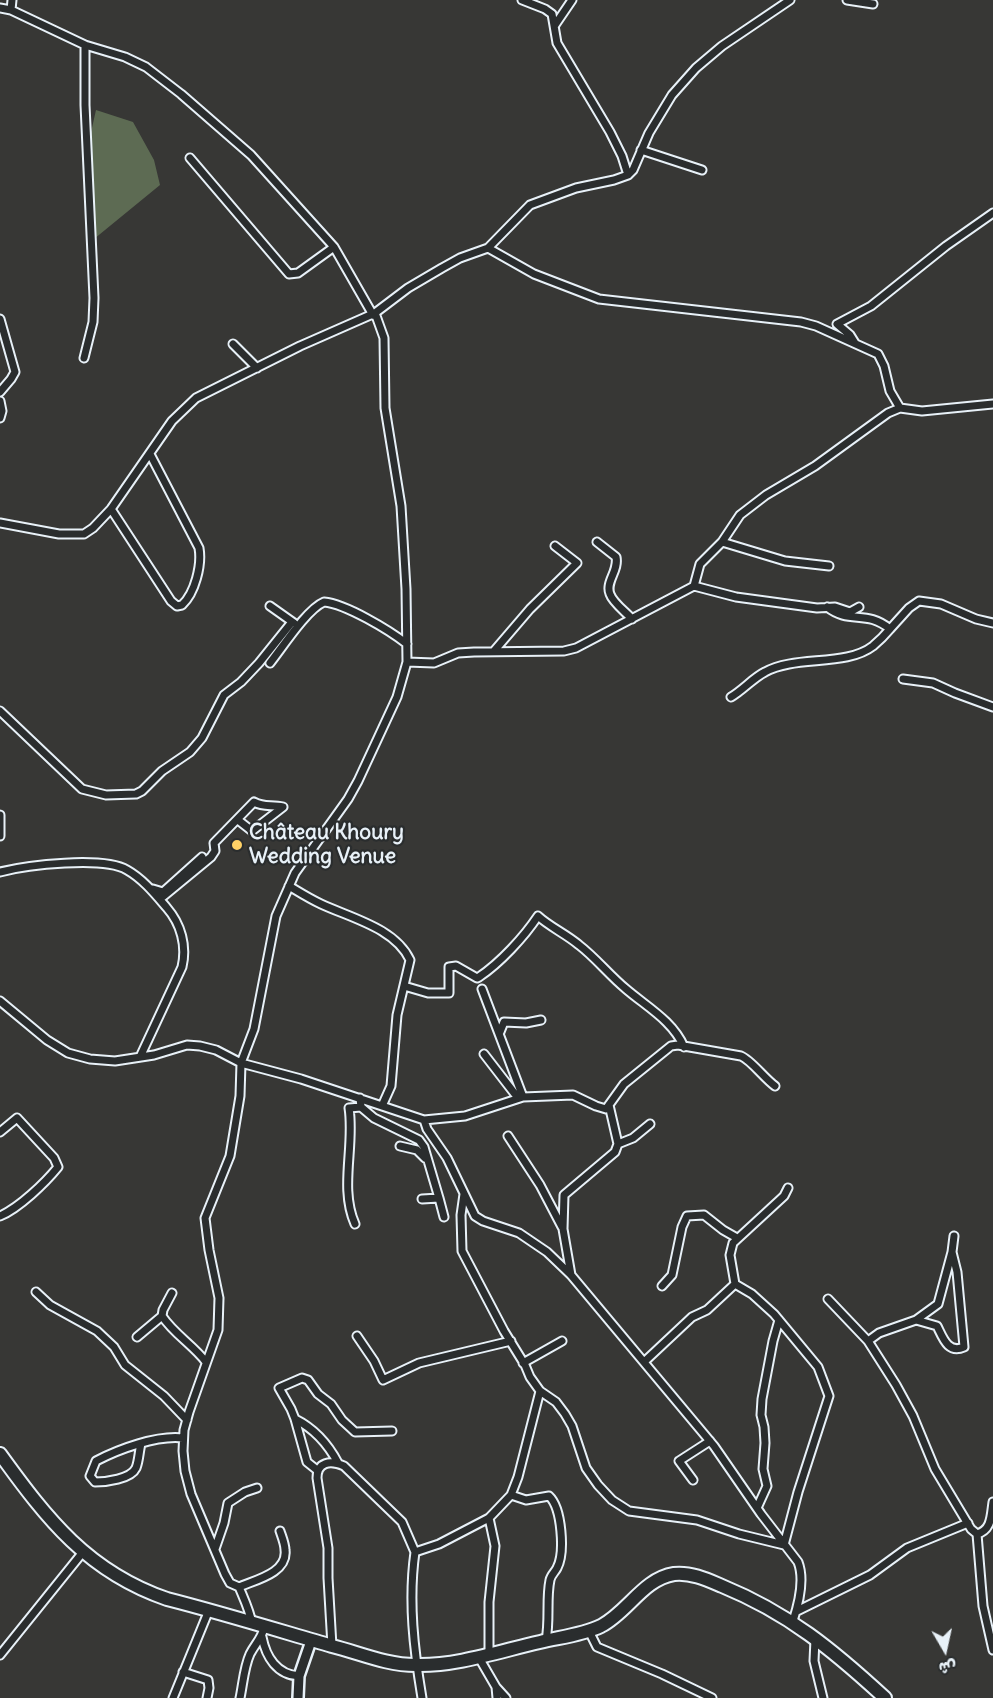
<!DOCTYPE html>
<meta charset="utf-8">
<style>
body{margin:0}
#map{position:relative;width:993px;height:1698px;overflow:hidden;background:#373735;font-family:Delius,"Playpen Sans Arabic",sans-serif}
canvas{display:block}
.north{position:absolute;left:915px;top:1620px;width:60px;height:60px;-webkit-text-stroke:4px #2a2d2e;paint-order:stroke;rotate:171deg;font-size:16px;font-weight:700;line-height:24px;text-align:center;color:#e8f1f8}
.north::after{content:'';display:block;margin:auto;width:21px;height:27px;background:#e8f1f8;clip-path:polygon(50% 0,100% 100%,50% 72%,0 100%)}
</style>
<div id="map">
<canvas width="993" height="1698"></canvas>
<div class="north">ش</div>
</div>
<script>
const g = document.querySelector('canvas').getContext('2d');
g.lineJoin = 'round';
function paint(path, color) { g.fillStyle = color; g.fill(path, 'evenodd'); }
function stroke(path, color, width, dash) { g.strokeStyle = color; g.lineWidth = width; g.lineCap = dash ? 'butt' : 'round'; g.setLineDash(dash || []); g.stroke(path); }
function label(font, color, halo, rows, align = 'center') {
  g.font = font + ' Delius,sans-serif'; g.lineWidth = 4.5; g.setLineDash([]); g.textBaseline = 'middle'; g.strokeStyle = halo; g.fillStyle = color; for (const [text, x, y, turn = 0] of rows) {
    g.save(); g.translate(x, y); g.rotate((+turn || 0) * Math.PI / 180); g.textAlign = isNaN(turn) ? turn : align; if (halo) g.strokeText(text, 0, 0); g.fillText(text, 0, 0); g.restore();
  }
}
const green = new Path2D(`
 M 96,110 L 133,122 L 154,160 L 160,185 L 94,239 L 92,156 L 87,150 Z`);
const street = new Path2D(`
 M 522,0 L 545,9 L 552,14 L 557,43 L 610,132 L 622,156 L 628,175
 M 847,0 L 873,4
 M 0,8 L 11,10 L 85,45 L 125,57 L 146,67 L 181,94 L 251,155 L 334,247 L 373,315
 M 11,10 L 12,0
 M 555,25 L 572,0
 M 641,150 L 702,170
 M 190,158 L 289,274 L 298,273 L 334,247
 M 488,248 L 534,274 L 599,299 L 801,322 L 816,326 L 878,354 L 884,366 L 890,391 L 900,408
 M 0,319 L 15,372 L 11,379 L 0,392
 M 855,343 L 850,335 L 837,324 L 871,306 L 946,246 L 993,213
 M 233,344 L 257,368
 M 84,358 L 93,322 L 94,298 L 85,105 L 85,45
 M 0,401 L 2,411 L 0,418
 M 111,509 L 171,601 L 177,606 L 182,605 C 195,593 202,565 199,548 L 150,454
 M 0,523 L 59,534 L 84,534 L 93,528 L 111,509 L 172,421 L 196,398 L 300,346 L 375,313 L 408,288 L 442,268 L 460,258 L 488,248 L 530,205 L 576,188 L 614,180 L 628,175 L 633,170 L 649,133 L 672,95 L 696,68 L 722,46 L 790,0
 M 597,542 L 616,557 C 619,571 605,582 610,594 C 613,603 626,612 632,619
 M 722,542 L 785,561 L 829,566
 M 694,586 L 700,564 L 722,542 L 740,515 L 766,495 L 815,466 L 888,413 L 900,408 L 922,411 L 993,404
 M 270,606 L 294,623
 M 890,629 L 909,608 L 919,601 L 941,604 L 976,619 L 993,623
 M 494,651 L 530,609 L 577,563 L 555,546
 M 407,662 L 434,663 L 458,653 L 474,652 L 564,651 L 576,648 L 694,586 L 736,597 L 817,608 L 835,607 L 850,612 L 859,607
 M 270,663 C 282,648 307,609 324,602 C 346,604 389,630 407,644
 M 903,679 L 933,683 L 955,693 L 993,707
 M 731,697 C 743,690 753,678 765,672 C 795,655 846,667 873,646 C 879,641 885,635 890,629 C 866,609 850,625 827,607
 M 0,711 L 82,789 L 106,795 L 136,794 L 142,791 L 162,771 L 190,752 L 202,738 L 224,695 L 241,682 L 259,663 L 292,622
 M 0,815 L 0,836
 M 0,872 C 27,865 103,856 127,870 C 143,879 155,894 167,908 C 181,924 187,946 182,967 L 140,1057
 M 289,886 C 299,892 310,899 321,904 C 351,918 395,928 410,960 L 397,1015 L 391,1086 L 382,1106
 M 153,889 L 163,892 L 202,857
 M 160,899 L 211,857 L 215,851 L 214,843 L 254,802 C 264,808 272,804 283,807 L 252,831 L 238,820
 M 404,986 L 428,993 L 449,993 L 449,967 L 456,966 L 477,978 L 479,977 C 500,963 524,937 538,916 C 550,927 566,934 579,945 C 596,958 609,975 626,989 C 647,1007 673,1021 684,1047
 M 482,989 L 523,1097
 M 0,1001 L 47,1040 L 68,1053 L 90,1059 L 115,1061 L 154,1055 L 187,1045 L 200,1046 L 216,1050 L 241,1063 L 301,1079 L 424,1120 L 427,1129 L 447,1158 L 475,1216 L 483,1221 L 519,1233 L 547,1252 L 571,1275 L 714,1446 L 761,1514 L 798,1562 C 805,1580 799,1603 793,1621
 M 500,1032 L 504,1022 L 526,1023 L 541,1020
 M 484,1054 L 518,1098
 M 360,1098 L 361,1107 L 374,1118 L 419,1140 L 424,1147 L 439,1198 L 422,1199
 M 424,1120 L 465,1116 L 523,1097 L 573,1095 L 596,1106 L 606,1109 L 624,1084 L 671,1046 L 678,1045 L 741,1056 C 751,1060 764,1078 775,1086
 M 0,1132 L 17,1118 L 54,1158 L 58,1167 C 45,1183 19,1208 0,1216
 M 508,1136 L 540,1185 L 562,1227
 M 618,1144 L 633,1138 L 650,1124
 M 400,1146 L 417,1150 L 425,1158
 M 464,1194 L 461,1215 L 462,1251 L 504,1331 L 525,1365 L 530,1377 L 540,1391 L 556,1402 L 565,1414 L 572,1426 L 586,1468 L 598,1485 L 612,1500 L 629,1511 L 697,1520 L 739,1534 L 784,1545 L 798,1492 L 829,1396 L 818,1367 L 774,1314 L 752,1294 L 735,1284 L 707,1310 L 692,1317 L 644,1362
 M 439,1198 L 444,1217
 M 355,1224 C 339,1188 355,1146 349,1108 L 361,1107
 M 952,1252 L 954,1236
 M 571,1275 L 563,1229 L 564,1195 L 615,1152 L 618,1144 L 609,1105
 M 735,1284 L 730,1255 L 733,1243 L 784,1196 L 788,1188
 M 662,1286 L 672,1275 L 682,1227 L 687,1216 L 704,1215 L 723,1230 L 737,1238
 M 36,1292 L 50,1305 L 97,1331 L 114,1347 L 125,1365 L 164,1396 L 187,1420
 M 172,1293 L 163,1310 L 162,1316 C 174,1334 193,1345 206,1362
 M 828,1299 L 868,1341 L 896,1385 L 913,1416 L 935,1469 L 971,1529 L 977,1534 L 983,1606 L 993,1650
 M 357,1336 L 374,1361 L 383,1380 L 419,1363 L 511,1341
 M 137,1337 L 162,1316
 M 868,1341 L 879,1333 L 916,1320 L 937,1326 C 943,1338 948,1354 964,1347 L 957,1272 L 952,1252 L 938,1304 L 916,1320
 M 523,1363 L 562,1341
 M 295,1419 L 291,1409 L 279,1388 L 302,1378 L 308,1380 L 318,1394 L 331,1404 L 342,1420 L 355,1432 L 392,1431
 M 141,1444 C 139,1451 139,1461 136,1468 C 131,1479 106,1482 95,1482 L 90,1476 L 96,1461 C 119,1449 157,1435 183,1438
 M 317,1470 L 307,1462 L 295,1419 C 315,1429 328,1444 338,1463
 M 693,1480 L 679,1461 L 710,1441
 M 511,1495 L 526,1500 L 549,1496 C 562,1508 565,1553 557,1568 C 555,1572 551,1575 550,1580 C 546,1599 550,1620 546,1640
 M 757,1508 L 767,1486 L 763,1469 L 765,1443 L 764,1427 L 761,1415 L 762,1399 L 773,1341 L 779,1320
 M 489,1518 L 495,1546 L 489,1602 L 489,1653
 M 977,1534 C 992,1530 991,1515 993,1502
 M 215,1549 L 224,1523 L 228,1503 L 245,1492 L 257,1488
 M 239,1587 C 255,1580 288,1573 285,1550 C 285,1544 282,1537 280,1531
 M 797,1611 L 870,1575 L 907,1548 L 968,1523
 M 252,1624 C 250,1611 244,1599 239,1587 L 230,1583 L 225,1574 L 191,1494 L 185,1471 L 183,1451 L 184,1430 L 189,1412 L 218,1330 L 219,1298 L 209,1250 L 205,1218 L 230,1156 L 240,1096 L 241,1063 L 254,1029 L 276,916 L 295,873 L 348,799 L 358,781 L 397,697 L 407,662 L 406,589 L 401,506 L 385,408 L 384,338 L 375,313
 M 589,1631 L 597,1647 L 662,1674 L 712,1698
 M 262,1637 C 266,1657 277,1675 299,1676
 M 815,1639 L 814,1661 L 823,1698
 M 332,1646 L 328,1578 L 328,1548 L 317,1478 C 317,1462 330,1460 344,1466 L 402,1522 L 415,1552
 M 0,1655 L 83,1552
 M 478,1656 L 496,1687 L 497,1698
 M 183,1672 L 208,1680 L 209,1688 L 207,1698
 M 496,1687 L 506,1698
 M 173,1698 L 209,1610
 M 240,1698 C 243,1684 244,1667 250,1654 C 255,1644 262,1638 264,1628
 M 422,1698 C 414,1650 408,1601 415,1552 L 439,1544 L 489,1518 L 511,1495 L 518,1477 L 540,1391`);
const secondary = new Path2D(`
 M 298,1698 L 299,1676 L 311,1641`);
const highway = new Path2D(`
 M 0,1454 C 47,1519 88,1572 167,1599 C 222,1613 277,1630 332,1646 C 360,1653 386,1665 416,1665 C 457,1666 500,1651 540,1642 C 561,1637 582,1635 601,1626 C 628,1612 643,1579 674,1574 C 691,1572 708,1580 722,1586 C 788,1613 833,1650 885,1698`);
const markers = [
 [237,845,6,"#ffd166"]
];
const poiNames = [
 ["Château Khoury",249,833],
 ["Wedding Venue",249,857]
];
paint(green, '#5d6b53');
stroke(street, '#e8f1f8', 11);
stroke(secondary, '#e8f1f8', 14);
stroke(highway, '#e8f1f8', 16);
stroke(street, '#2a2d2e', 7);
stroke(secondary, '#2a2d2e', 9);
stroke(highway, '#2a2d2e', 12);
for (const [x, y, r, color] of markers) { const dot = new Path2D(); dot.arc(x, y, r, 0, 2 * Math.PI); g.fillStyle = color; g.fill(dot); stroke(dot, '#2a2d2e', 2); }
label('bold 21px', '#e8f1f8', '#2a2d2e', poiNames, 'left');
</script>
